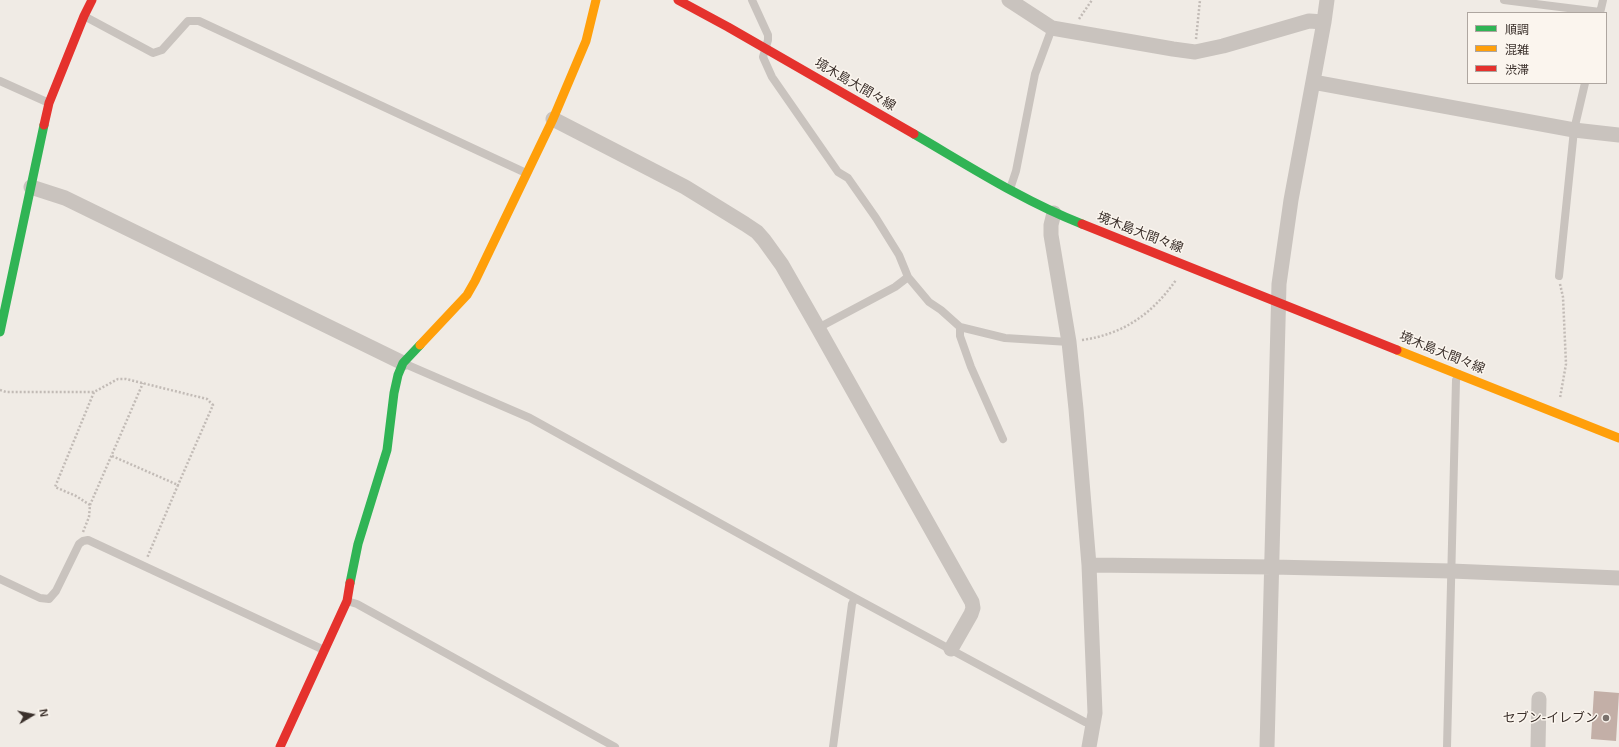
<!DOCTYPE html>
<meta charset="utf-8">
<style>
body{margin:0}
#map{position:relative;width:1619px;height:747px;overflow:hidden;background:#f0ebe5;font-family:Helvetica,"Noto Sans JP",sans-serif}
canvas{display:block}
.legend{position:absolute;left:1467px;top:12px;width:140px;height:72px;box-sizing:border-box;background:#fbf5ee;border:1px solid #aea6a0;margin:0;padding:5px 7px;list-style:none;font-size:12px;color:#3b302b}
.legend li{display:flex;align-items:center;gap:8px;height:20px}
.legend b{width:20px;border:1px solid #aea6a0}
.north{position:absolute;left:12px;top:695px;width:40px;height:40px;-webkit-text-stroke:3px #fbf5ee;paint-order:stroke;rotate:80deg;font-size:11px;font-weight:700;line-height:16px;text-align:center;color:#3b302b}
.north::after{content:'';display:block;margin:auto;width:14px;height:18px;background:#3b302b;clip-path:polygon(50% 0,100% 100%,50% 72%,0 100%)}
</style>
<div id="map">
<canvas width="1619" height="747"></canvas>
<ul class="legend">
<li><b style="height:5px;background:#30b455"></b>順調</li>
<li><b style="height:5px;background:#ff9f0a"></b>混雑</li>
<li><b style="height:5px;background:#e5322d"></b>渋滞</li>
</ul>
<div class="north">N</div>
</div>
<script>
const g = document.querySelector('canvas').getContext('2d');
g.lineJoin = 'round';
function paint(path, color) { g.fillStyle = color; g.fill(path, 'evenodd'); }
function stroke(path, color, width, dash) { g.strokeStyle = color; g.lineWidth = width; g.lineCap = dash ? 'butt' : 'round'; g.setLineDash(dash || []); g.stroke(path); }
function label(font, color, halo, rows, align = 'center') {
  g.font = font + ' Helvetica,"Noto Sans JP",sans-serif'; g.lineWidth = 3; g.setLineDash([]); g.textBaseline = 'middle'; g.strokeStyle = halo; g.fillStyle = color; for (const [text, x, y, turn = 0] of rows) {
    g.save(); g.translate(x, y); g.rotate((+turn || 0) * Math.PI / 180); g.textAlign = isNaN(turn) ? turn : align; if (halo) g.strokeText(text, 0, 0); g.fillText(text, 0, 0); g.restore();
  }
}
const building = new Path2D(`
 M 1594,691 L 1619,693 L 1616,741 L 1591,739 Z`);
const path = new Path2D(`
 M 1079,19 L 1092,0
 M 1196,39 L 1200,0
 M 1560,284 L 1563,297 L 1566,364 L 1560,398
 M 1082,340 C 1124,334 1152,314 1176,280
 M 0,390 L 6,392 L 94,392 L 118,379 L 126,379 L 207,399 L 213,405 L 178,485
 M 112,456 L 178,485 L 147,558
 M 90,505 L 76,496 L 55,487 L 94,392
 M 83,532 L 89,517 L 90,505 L 143,383`);
const lane = new Path2D(`
 M 752,0 L 768,35 L 768,40 L 763,57 L 772,77 L 838,172 L 848,178 L 876,218 L 899,255 L 908,277 L 929,302 L 941,310 L 960,327 L 1005,338 L 1069,342
 M 1504,0 L 1600,12
 M 1600,13 L 1603,0
 M 84,16 L 153,53 L 162,50 L 188,21 L 199,21 L 526,173
 M 0,81 L 49,103
 M 1010,189 L 1016,171 L 1035,74 L 1052,28
 M 1559,276 L 1574,130 L 1585,83
 M 960,327 L 960,336 L 971,367 L 1003,439
 M 818,328 L 895,287 L 908,277
 M 403,363 L 530,418 L 855,598 L 1085,722 L 1094,724
 M 0,579 L 40,598 L 49,599 L 56,591 L 79,544 L 83,541 L 88,540 L 324,650
 M 347,601 L 357,604 L 615,747
 M 833,747 L 852,604 L 855,598
 M 1447,747 L 1456,380 L 1459,374`);
const street = new Path2D(`
 M 1009,0 L 1052,28 L 1173,49 L 1195,52 L 1223,46 L 1309,21 L 1324,22
 M 1313,82 L 1574,130 L 1619,135
 M 553,119 L 685,187 L 745,224 L 757,232 L 764,240 L 782,265 L 818,328 L 972,602 L 973,608 L 971,614 L 951,649
 M 31,187 L 65,198 L 403,363
 M 1054,213 L 1051,225 L 1051,235 L 1069,342 L 1076,409 L 1089,565 L 1095,713 L 1089,747
 M 1089,565 L 1272,567 L 1451,571 L 1619,578
 M 1267,747 L 1279,284 L 1291,200 L 1324,22 L 1327,0
 M 1538,747 L 1539,699`);
const fast = new Path2D(`
 M 914,134 C 969,166 1023,201 1082,224
 M 0,332 L 44,125
 M 350,583 L 358,544 L 387,450 L 394,393 L 398,375 L 403,363 L 420,345`);
const slow = new Path2D(`
 M 420,345 L 467,295 L 475,281 L 553,119 L 586,41 L 596,0
 M 1397,350 L 1619,438`);
const jam = new Path2D(`
 M 678,0 L 728,27 L 914,134
 M 44,125 L 49,103 L 84,16 L 92,0
 M 1082,224 L 1397,350
 M 280,747 L 347,601 L 350,583`);
const markers = [
 [1606,718,4,"#7a716c"]
];
const streetNames = [
 ["境木島大間々線",855,85,30],
 ["境木島大間々線",1140,233,21],
 ["境木島大間々線",1442,353,22]
];
const poiNames = [
 ["セブン-イレブン",1598,718]
];
paint(building, '#c3afa7');
stroke(path, '#c2bbb6', 2.5, [2, 2]);
stroke(lane, '#c9c3be', 8);
stroke(street, '#c9c3be', 15);
stroke(fast, '#30b455', 9);
stroke(slow, '#ff9f0a', 9);
stroke(jam, '#e5322d', 9);
for (const [x, y, r, color] of markers) { const dot = new Path2D(); dot.arc(x, y, r, 0, 2 * Math.PI); g.fillStyle = color; g.fill(dot); stroke(dot, '#fbf5ee', 1.5); }
label('13px', '#3b302b', '#fbf5ee', streetNames);
label('13px', '#3b302b', '#fbf5ee', poiNames, 'right');
</script>
